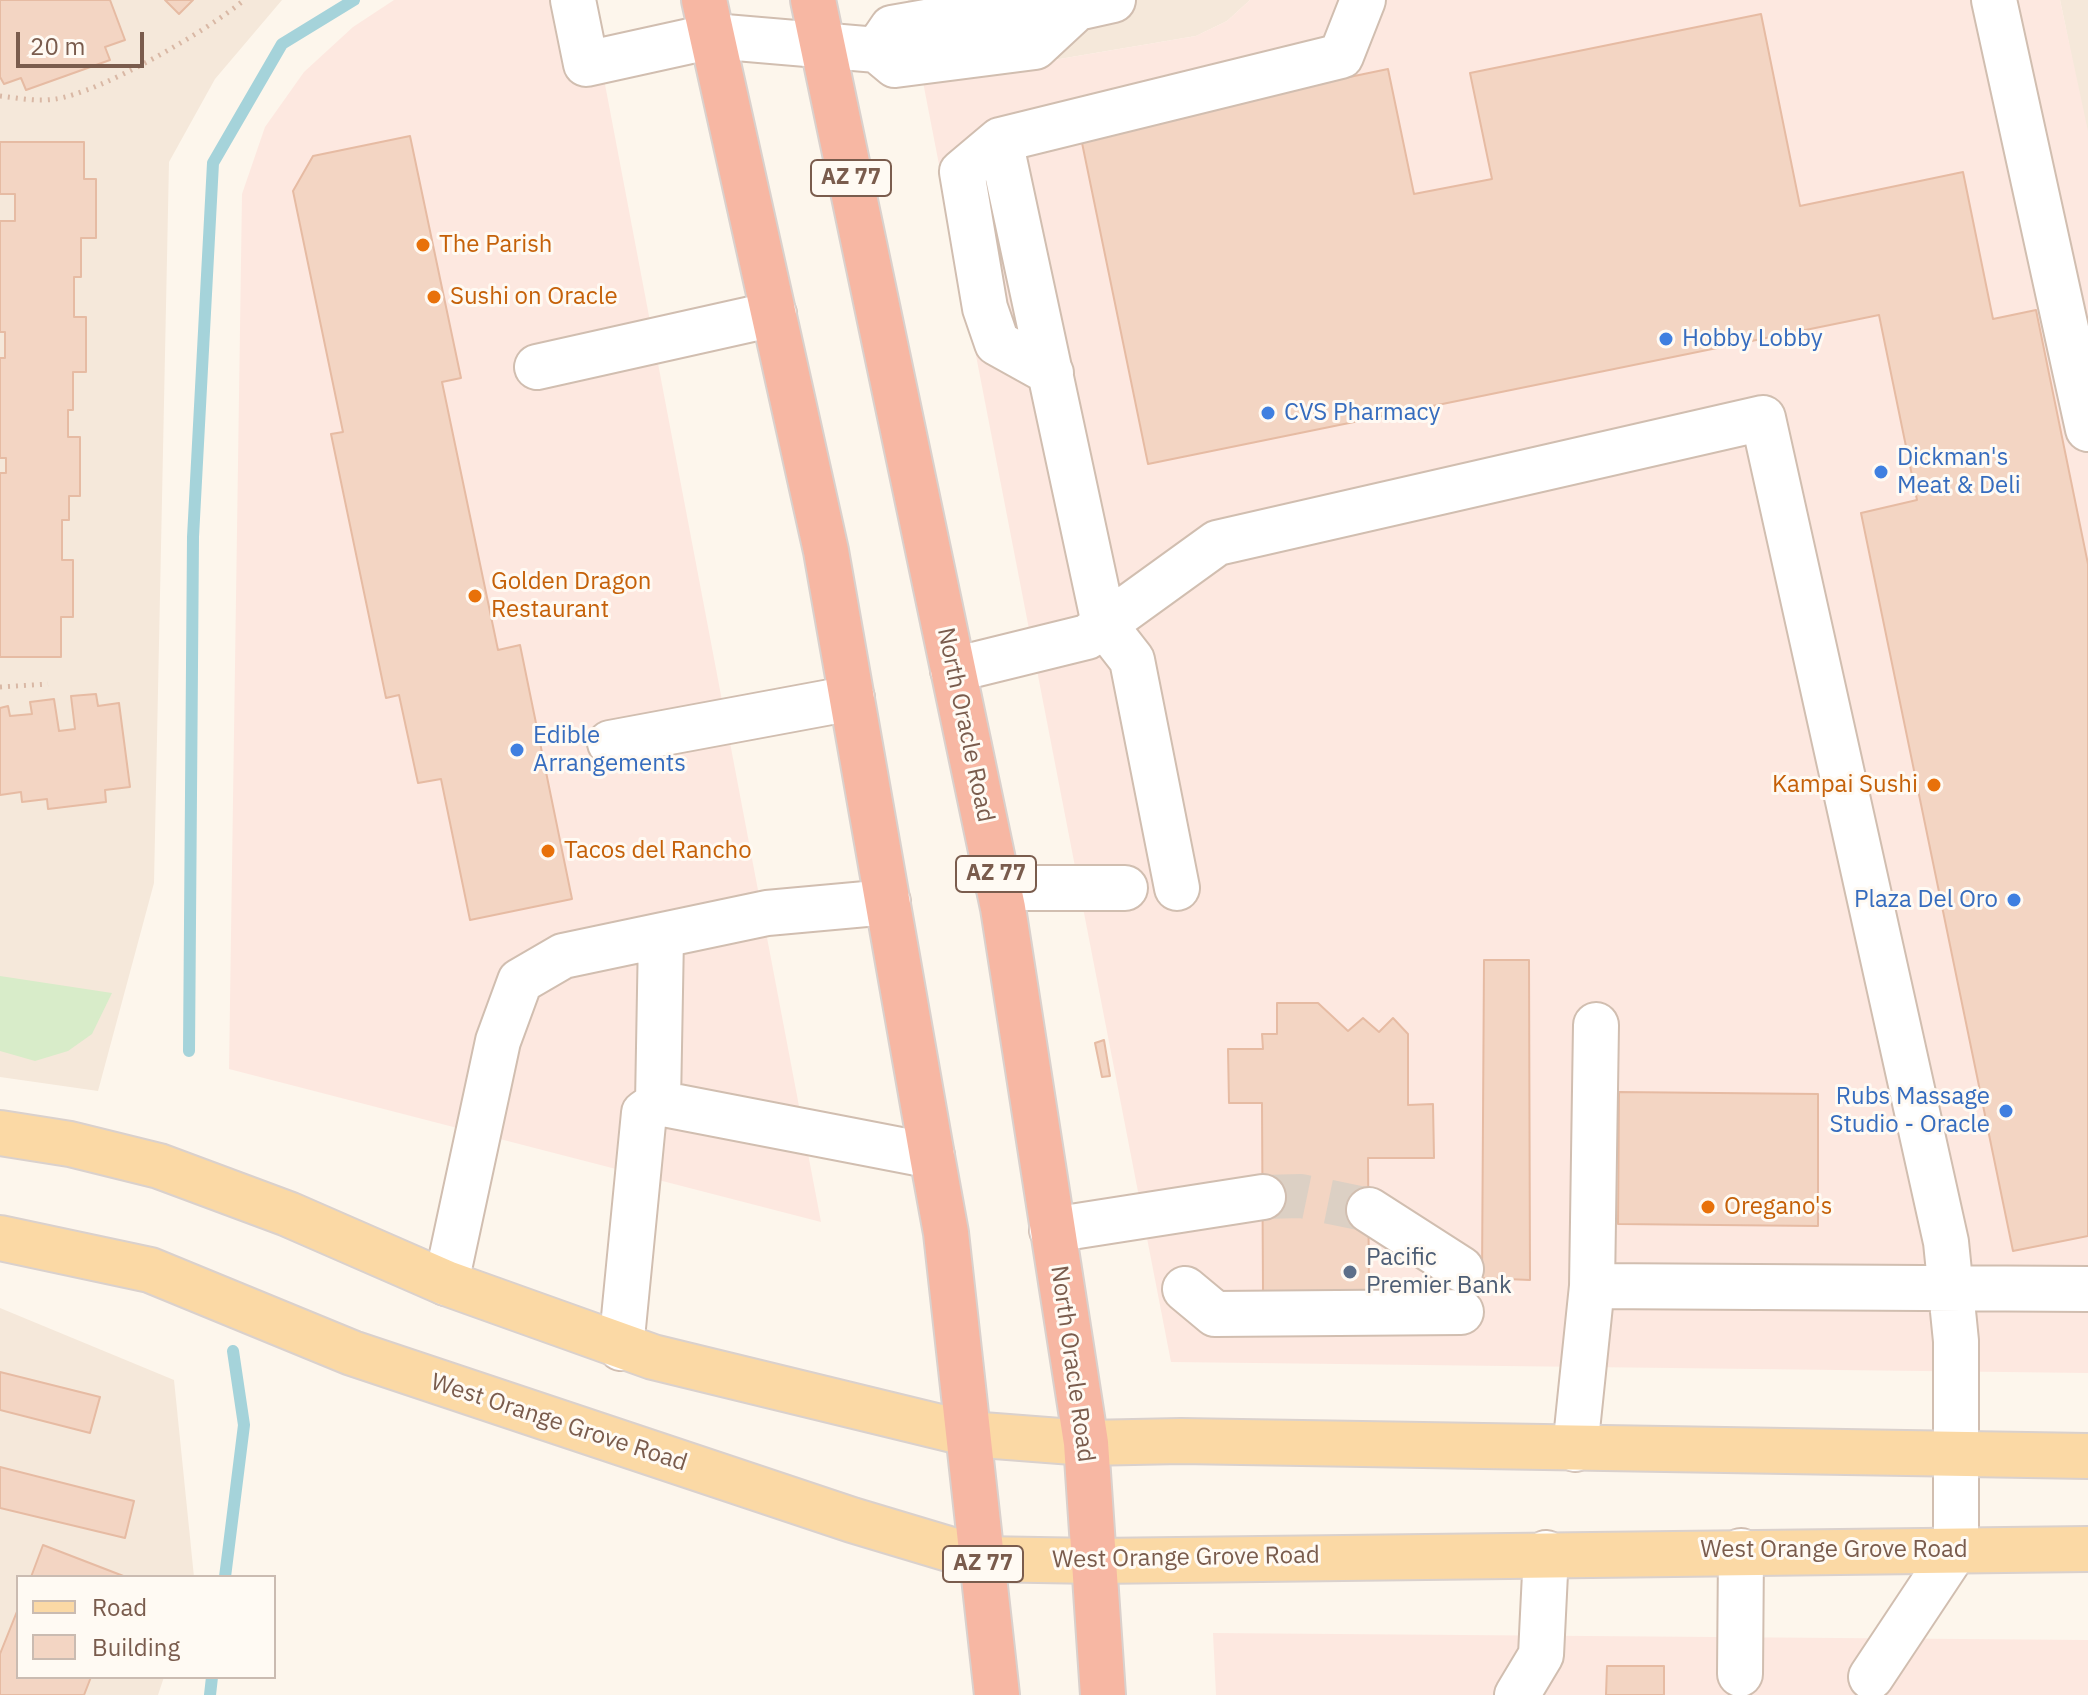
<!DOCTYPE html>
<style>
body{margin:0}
#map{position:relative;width:2088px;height:1695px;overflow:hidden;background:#fdf6ec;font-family:"IBM Plex Sans",sans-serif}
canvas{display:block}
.legend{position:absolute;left:16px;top:1575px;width:260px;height:104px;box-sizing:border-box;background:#fffaf3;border:2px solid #cabbb1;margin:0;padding:10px 14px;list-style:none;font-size:24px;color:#7a5c4d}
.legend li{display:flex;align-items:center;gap:16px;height:40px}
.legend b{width:40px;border:2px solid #cabbb1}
.scale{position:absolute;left:16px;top:32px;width:128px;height:36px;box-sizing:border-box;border:4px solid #7a5c4d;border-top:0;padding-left:10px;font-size:24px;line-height:28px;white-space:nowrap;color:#7a5c4d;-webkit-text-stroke:6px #fffaf3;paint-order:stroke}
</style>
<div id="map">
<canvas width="2088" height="1695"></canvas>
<ul class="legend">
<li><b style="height:10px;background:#fbd9a5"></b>Road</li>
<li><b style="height:22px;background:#f3d5c3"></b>Building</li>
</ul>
<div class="scale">20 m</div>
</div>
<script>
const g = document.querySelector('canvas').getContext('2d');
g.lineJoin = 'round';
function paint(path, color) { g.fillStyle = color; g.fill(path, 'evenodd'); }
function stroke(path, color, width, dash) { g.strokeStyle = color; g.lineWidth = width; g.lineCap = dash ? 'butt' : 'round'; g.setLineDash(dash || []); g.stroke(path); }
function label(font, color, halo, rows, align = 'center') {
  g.font = font + ' "IBM Plex Sans",sans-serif'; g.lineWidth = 6; g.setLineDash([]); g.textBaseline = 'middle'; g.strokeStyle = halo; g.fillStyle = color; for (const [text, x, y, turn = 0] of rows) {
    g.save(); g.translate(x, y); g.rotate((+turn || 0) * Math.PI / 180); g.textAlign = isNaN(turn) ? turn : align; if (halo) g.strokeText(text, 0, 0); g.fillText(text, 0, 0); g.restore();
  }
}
const residential = new Path2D(`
 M 0,0 L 282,0 L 215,79 L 169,162 L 154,883 L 98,1091 L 0,1077 Z
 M 908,0 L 1250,0 L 1227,21 L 1196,36 L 923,82 Z
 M 2060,0 L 2088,0 L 2088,141 L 2065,24 Z
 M 0,1308 L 174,1380 L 194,1577 L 18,1577 L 18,1677 L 164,1677 L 158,1695 L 0,1695 Z`);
const commercial = new Path2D(`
 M 394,0 L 589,0 L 821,1222 L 229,1069 L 242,194 L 265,127 L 304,72 L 353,27 Z
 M 1250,0 L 2060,0 L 2088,131 L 2088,1373 L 1171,1362 L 923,82 L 1196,36 L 1227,21 Z
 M 1213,1633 L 2088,1640 L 2088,1695 L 1216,1695 Z`);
const green = new Path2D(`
 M 0,976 L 112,993 L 92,1034 L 68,1051 L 35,1061 L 0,1051 Z`);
const stream = new Path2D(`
 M 189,1051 L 193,537 L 213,163 L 282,44 L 354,0
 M 225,1577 L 244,1425 L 233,1351
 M 210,1695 L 212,1677`);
const building = new Path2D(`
 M 0,0 L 110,0 L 125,40 L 105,47 L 110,60 L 26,90 L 21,78 L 4,84 L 0,77 Z
 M 165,0 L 193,0 L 179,14 Z
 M 1761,14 L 1800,206 L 1963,172 L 1993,319 L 2036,310 L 2088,564 L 2088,1236 L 2013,1251 L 1861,513 L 1917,500 L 1879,315 L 1148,464 L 1080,133 L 1388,69 L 1414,194 L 1492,179 L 1470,73 Z
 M 410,136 L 461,378 L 442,382 L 498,650 L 520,645 L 572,899 L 470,920 L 441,779 L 418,783 L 399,695 L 386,698 L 331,434 L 343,432 L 293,191 L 313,156 Z
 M 0,142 L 84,142 L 84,179 L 96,179 L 96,238 L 81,238 L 81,277 L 74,277 L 74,317 L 86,317 L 86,372 L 73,372 L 73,410 L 68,410 L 68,437 L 80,437 L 80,496 L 69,496 L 69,520 L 62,520 L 62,560 L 73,560 L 73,617 L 61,617 L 61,657 L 0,657 L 0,473 L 6,473 L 6,458 L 0,458 L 0,358 L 5,358 L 5,332 L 0,332 L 0,221 L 15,221 L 15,194 L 0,194 Z
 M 96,694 L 98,706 L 119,703 L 130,787 L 105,790 L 106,802 L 48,809 L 47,799 L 22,802 L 21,792 L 0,795 L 0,708 L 8,706 L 10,716 L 32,714 L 30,702 L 54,699 L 59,731 L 75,729 L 71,696 Z
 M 1484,960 L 1529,960 L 1530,1280 L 1482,1278 Z
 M 1277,1003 L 1318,1003 L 1348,1031 L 1363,1018 L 1379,1032 L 1393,1018 L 1408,1034 L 1408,1105 L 1433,1104 L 1434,1158 L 1368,1158 L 1369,1292 L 1263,1292 L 1262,1103 L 1229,1103 L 1228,1049 L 1263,1049 L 1262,1034 L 1277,1034 Z
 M 1104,1040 L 1110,1076 L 1102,1077 L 1095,1043 Z
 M 1619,1092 L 1818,1094 L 1818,1226 L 1618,1224 Z
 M 0,1372 L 100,1397 L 90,1433 L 0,1410 Z
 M 0,1467 L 134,1501 L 125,1538 L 0,1508 Z
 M 43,1545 L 126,1577 L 31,1577 Z
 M 18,1609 L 18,1677 L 91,1677 L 84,1695 L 0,1695 L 0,1654 Z
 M 1607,1666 L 1664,1666 L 1664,1695 L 1606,1695 Z`);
const minorTunnel = new Path2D(`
 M 1263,1197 L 1301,1196 L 1369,1210`);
const path = new Path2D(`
 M 0,96 C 18,98 38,102 55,99 C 100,93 209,30 244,0
 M 0,687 L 48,684`);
const minor = new Path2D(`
 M 573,0 L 586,64 L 713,36 L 877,50 L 895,65 L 1035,47 L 1077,8 L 1033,3 L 892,28 L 877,50
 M 1994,0 L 2088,429
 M 1077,8 L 1113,0
 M 1000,140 L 1104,624 L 1132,660 L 1177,888
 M 537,367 L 774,314
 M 1051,373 L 997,343 L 985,308 L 962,172 L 1000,140 L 1341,56 L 1363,0
 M 953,670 L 1087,637 L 1217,543 L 1763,418 L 1946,1242 L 1956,1341 L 1956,1549 L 1871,1677
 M 610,743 L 852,698
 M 999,888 L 1125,888
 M 1596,1025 L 1592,1286 L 2088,1289
 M 658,1103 L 661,936
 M 1369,1210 L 1461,1269
 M 1052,1230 L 1263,1197
 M 446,1283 L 498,1041 L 520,981 L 563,956 L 767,913 L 888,902
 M 1185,1289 L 1215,1314 L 1461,1312
 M 621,1348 L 644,1113 L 658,1103 L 932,1156
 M 1575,1449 L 1592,1286
 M 1740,1674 L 1741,1551
 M 1517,1695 L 1541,1655 L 1546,1553`);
const major = new Path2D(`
 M 0,1133 L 70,1144 L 159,1166 L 288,1214 L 446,1283 L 653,1357 L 969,1434 L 1086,1443 L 1181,1441 L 2088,1456
 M 0,1238 L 150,1270 L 352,1353 L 852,1520 L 982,1559 L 1095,1561 L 2088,1549`);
const highway = new Path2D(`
 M 704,0 L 826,551 L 932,1156 L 946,1233 L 997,1695
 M 813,0 L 1003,908 L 1086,1443 L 1103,1695`);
const markers = [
 [423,245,8,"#e8710a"],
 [434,297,8,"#e8710a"],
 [1666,339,8,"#3f7fe0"],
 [1268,413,8,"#3f7fe0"],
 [1881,472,8,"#3f7fe0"],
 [475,596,8,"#e8710a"],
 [517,750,8,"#3f7fe0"],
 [1934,785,8,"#e8710a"],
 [548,851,8,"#e8710a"],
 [2014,900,8,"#3f7fe0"],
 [2006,1111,8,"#3f7fe0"],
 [1708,1207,8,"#e8710a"],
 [1350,1272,8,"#5c6f8a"]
];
const shields = [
 [851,178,80],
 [996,874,80],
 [983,1564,80]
];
const shieldNames = [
 ["AZ 77",851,178],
 ["AZ 77",996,874],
 ["AZ 77",983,1564]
];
const foodNames = [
 ["The Parish",439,245],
 ["Sushi on Oracle",450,297],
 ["Golden Dragon",491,582],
 ["Restaurant",491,610],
 ["Kampai Sushi",1918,785,"right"],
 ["Tacos del Rancho",564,851],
 ["Oregano's",1724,1207]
];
const shopNames = [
 ["Hobby Lobby",1682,339],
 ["CVS Pharmacy",1284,413],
 ["Dickman's",1897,458],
 ["Meat & Deli",1897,486],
 ["Edible",533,736],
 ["Arrangements",533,764],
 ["Plaza Del Oro",1998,900,"right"],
 ["Rubs Massage",1990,1097,"right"],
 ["Studio - Oracle",1990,1125,"right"]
];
const streetNames = [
 ["North Oracle Road",965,725,78],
 ["North Oracle Road",1072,1364,82],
 ["West Orange Grove Road",559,1423,18],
 ["West Orange Grove Road",1834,1550],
 ["West Orange Grove Road",1186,1558,-1]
];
const serviceNames = [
 ["Pacific",1366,1258],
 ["Premier Bank",1366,1286]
];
paint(residential, '#f5e8da');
paint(commercial, '#fde8e0');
paint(green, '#d8ecc9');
stroke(stream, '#a5d3da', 12);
paint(building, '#f3d5c3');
stroke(building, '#e6bba3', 2);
stroke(minorTunnel, '#dcd0c4', 44, [44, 22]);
stroke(minor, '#d1beb0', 48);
stroke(major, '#dad1cd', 48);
stroke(highway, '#dad1cd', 48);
stroke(path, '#d9b8a5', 5, [2, 6]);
stroke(minor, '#fff', 44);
stroke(major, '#fbd9a5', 44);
stroke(highway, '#f7b7a3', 44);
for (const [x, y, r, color] of markers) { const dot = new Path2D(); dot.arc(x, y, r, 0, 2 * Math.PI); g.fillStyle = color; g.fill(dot); stroke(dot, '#fffaf3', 3); }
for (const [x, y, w] of shields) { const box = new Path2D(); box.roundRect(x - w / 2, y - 18, w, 36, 6); g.fillStyle = '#fffaf3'; g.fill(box); stroke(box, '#7a5c4d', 2); }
label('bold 22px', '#7a5c4d', null, shieldNames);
label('24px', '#c56008', '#fffaf3', foodNames, 'left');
label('24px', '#366cbe', '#fffaf3', shopNames, 'left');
label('24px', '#7a5c4d', '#fffaf3', streetNames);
label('24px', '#4e5e75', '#fffaf3', serviceNames, 'left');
</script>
